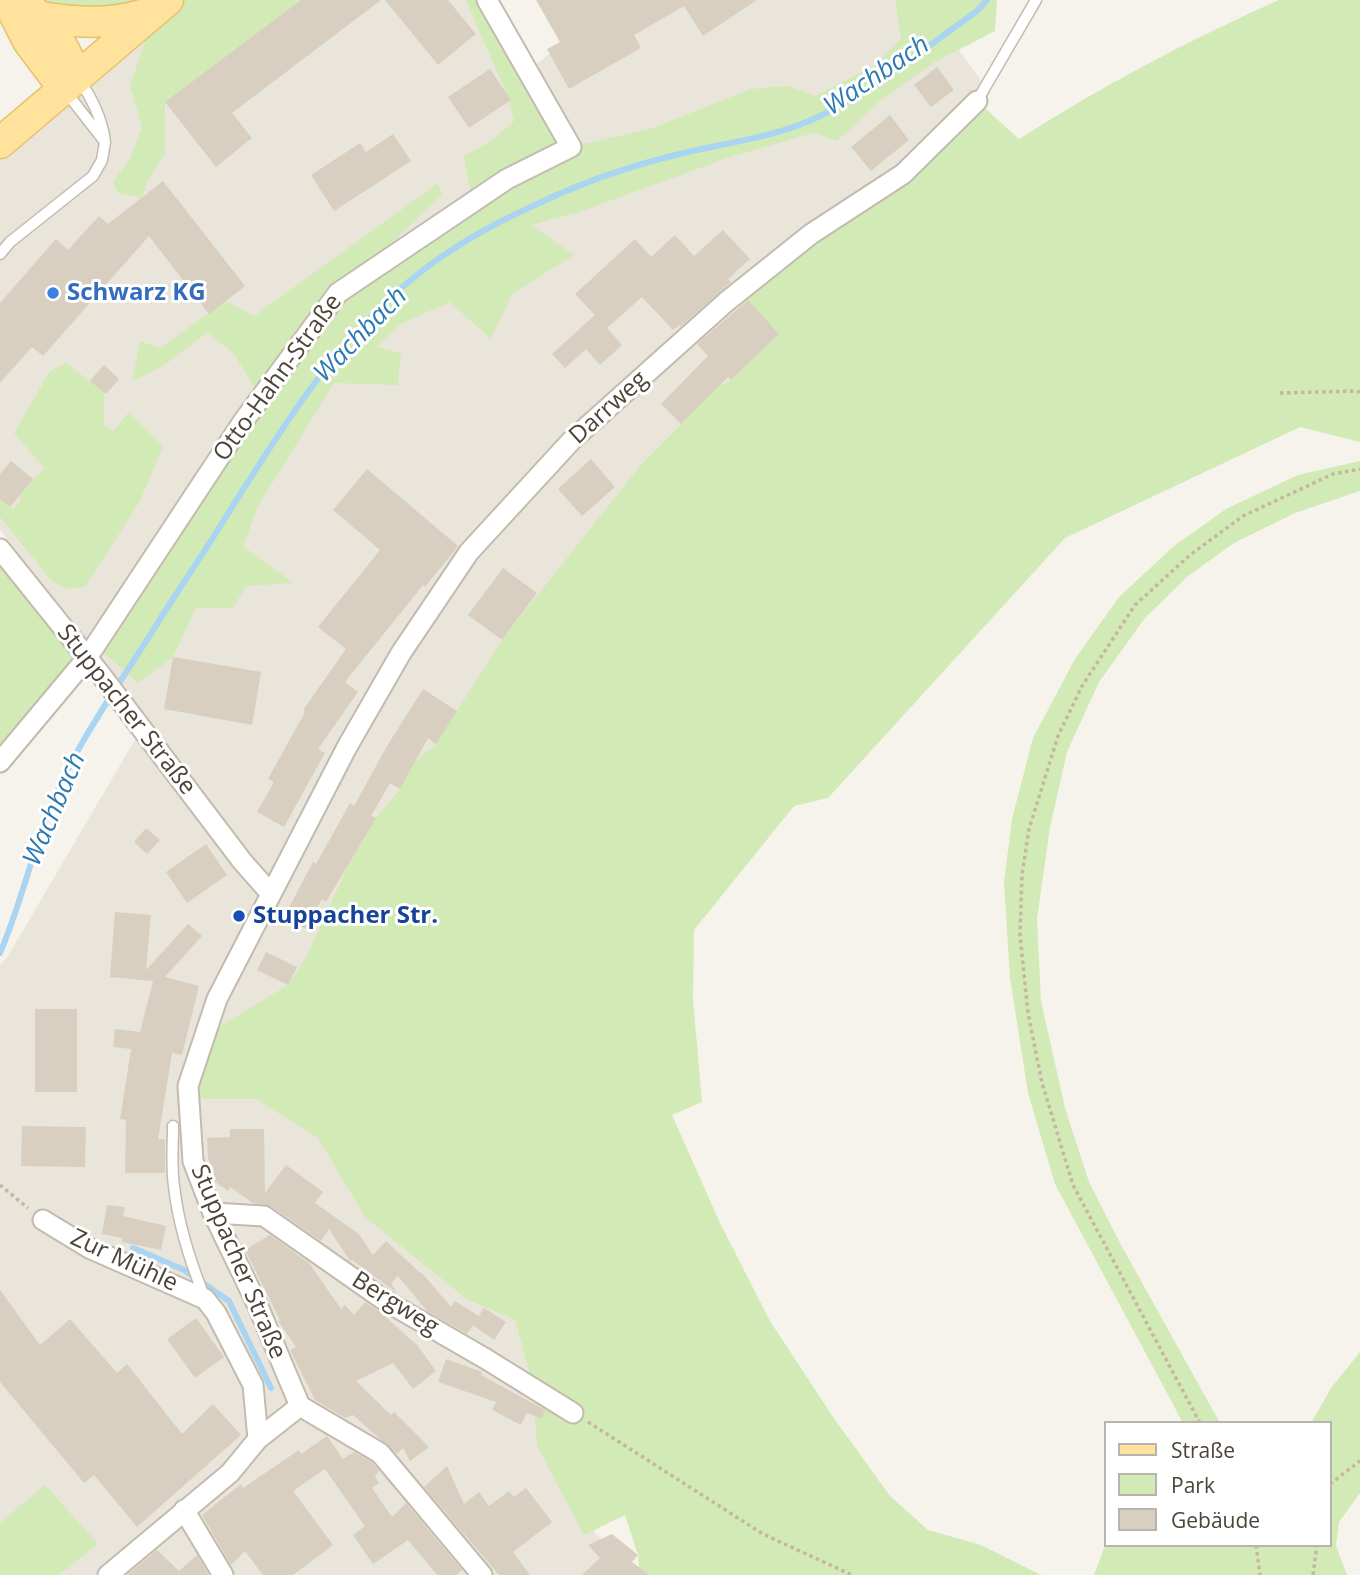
<!DOCTYPE html>
<meta charset="utf-8">
<style>
body{margin:0}
#map{position:relative;width:1360px;height:1575px;overflow:hidden;background:#f6f3ec;font-family:"Open Sans",sans-serif}
canvas{display:block}
.legend{position:absolute;left:1104px;top:1421px;width:228px;height:126px;box-sizing:border-box;background:#fff;border:2px solid #b7b4b0;margin:0;padding:9px 12px;list-style:none;font-size:21px;color:#4b4439}
.legend li{display:flex;align-items:center;gap:14px;height:35px}
.legend b{width:35px;border:2px solid #b7b4b0}
</style>
<div id="map">
<canvas width="1360" height="1575"></canvas>
<ul class="legend">
<li><b style="height:9px;background:#ffe39c"></b>Straße</li>
<li><b style="height:19px;background:#d2eab5"></b>Park</li>
<li><b style="height:19px;background:#d8cfc1"></b>Gebäude</li>
</ul>
</div>
<script>
const g = document.querySelector('canvas').getContext('2d');
g.lineJoin = 'round';
function paint(path, color) { g.fillStyle = color; g.fill(path, 'evenodd'); }
function stroke(path, color, width, dash) { g.strokeStyle = color; g.lineWidth = width; g.lineCap = dash ? 'butt' : 'round'; g.setLineDash(dash || []); g.stroke(path); }
function label(font, color, halo, rows, align = 'center') {
  g.font = font + ' "Open Sans",sans-serif'; g.lineWidth = 6; g.setLineDash([]); g.textBaseline = 'middle'; g.strokeStyle = halo; g.fillStyle = color; for (const [text, x, y, turn = 0] of rows) {
    g.save(); g.translate(x, y); g.rotate((+turn || 0) * Math.PI / 180); g.textAlign = isNaN(turn) ? turn : align; if (halo) g.strokeText(text, 0, 0); g.fillText(text, 0, 0); g.restore();
  }
}
const residential = new Path2D(`
 M 188,0 L 484,0 L 519,78 L 617,0 L 922,0 L 991,94 L 848,212 L 468,1300 L 515,1320 L 533,1388 L 595,1533 L 637,1575 L 0,1575 L 0,965 L 8,956 L 146,721 L 0,530 L 0,159 Z`);
const green = new Path2D(`
 M 17,0 L 301,0 L 165,102 L 165,153 L 147,182 L 142,198 L 118,193 L 113,182 L 130,159 L 142,127 L 130,86 L 153,18 L 96,23 Z
 M 466,0 L 487,0 L 571,147 L 653,128 L 751,89 L 788,86 L 815,96 L 874,66 L 901,39 L 895,0 L 997,0 L 995,31 L 935,62 L 880,101 L 837,141 L 813,133 L 730,157 L 579,212 L 531,225 L 574,255 L 512,294 L 491,339 L 450,302 L 401,324 L 376,347 L 401,353 L 398,385 L 334,383 L 258,506 L 243,546 L 293,583 L 246,586 L 233,608 L 196,608 L 173,657 L 138,683 L 95,645 L 261,398 L 234,354 L 208,332 L 163,366 L 132,381 L 140,341 L 160,348 L 226,301 L 254,316 L 438,183 L 442,195 L 343,288 L 472,202 L 464,156 L 491,141 L 514,121 L 508,97 Z
 M 1279,0 L 1360,0 L 1360,442 L 1300,427 L 1065,538 L 828,798 L 794,806 L 694,930 L 693,1000 L 702,1102 L 672,1115 L 720,1223 L 770,1321 L 833,1417 L 890,1496 L 928,1530 L 981,1545 L 1041,1575 L 649,1575 L 639,1568 L 638,1555 L 625,1515 L 584,1535 L 537,1446 L 533,1388 L 515,1320 L 468,1300 L 365,1217 L 318,1138 L 256,1099 L 187,1099 L 204,1036 L 288,985 L 306,958 L 347,868 L 376,818 L 400,789 L 415,761 L 436,744 L 502,640 L 640,466 L 718,387 L 731,380 L 779,335 L 748,301 L 743,288 L 903,174 L 977,101 L 1019,139 C 1102,86 1189,40 1279,0 Z
 M 66,363 L 104,392 L 104,425 L 113,431 L 129,412 L 163,446 L 140,501 L 85,587 L 67,589 L 52,581 L 0,517 L 0,499 L 13,509 L 22,499 L 19,496 L 33,479 L 45,469 L 14,433 L 50,371 Z
 M 1360,461 L 1360,491 L 1295,513 L 1234,543 L 1188,576 L 1145,618 L 1099,682 L 1067,752 L 1050,827 L 1037,919 L 1041,1001 L 1065,1108 L 1089,1182 L 1120,1243 L 1220,1423 L 1183,1423 L 1055,1184 L 1028,1093 L 1010,978 L 1004,882 L 1012,819 L 1033,738 L 1075,659 L 1119,597 L 1174,546 L 1226,509 L 1298,475 Z
 M 0,549 L 87,658 L 0,762 Z
 M 1360,1352 L 1360,1493 L 1339,1522 L 1336,1546 L 1347,1575 L 1094,1575 L 1106,1543 L 1106,1545 L 1330,1545 L 1330,1423 L 1311,1423 L 1331,1388 Z
 M 45,1485 L 98,1544 L 58,1575 L 0,1575 L 0,1523 Z`);
const stream = new Path2D(`
 M 0,953 C 20,907 31,857 49,811 C 75,744 120,684 157,624 C 177,592 199,560 219,528 C 275,439 330,346 412,279 C 448,249 493,224 535,205 C 583,182 632,165 684,153 C 725,143 769,138 809,121 C 866,96 925,48 977,11 L 987,0
 M 133,1248 L 184,1270 L 229,1301 L 271,1388`);
const building = new Path2D(`
 M 301,0 L 381,0 L 232,113 L 252,138 L 216,167 L 165,102 Z
 M 385,0 L 448,0 L 476,34 L 438,65 Z
 M 536,0 L 757,0 L 703,36 L 684,6 L 634,35 L 641,48 L 569,89 L 547,49 L 560,42 Z
 M 937,67 L 954,90 L 931,107 L 914,85 Z
 M 490,69 L 511,100 L 469,128 L 448,97 Z
 M 890,115 L 909,140 L 871,171 L 851,147 Z
 M 393,134 L 411,161 L 334,211 L 311,175 L 360,143 L 366,152 Z
 M 163,181 L 245,286 L 209,314 L 149,236 L 43,356 L 32,347 L 0,383 L 0,303 L 56,239 L 68,250 L 99,216 L 108,224 Z
 M 723,230 L 750,259 L 728,279 L 731,282 L 681,326 L 679,325 L 673,330 L 642,297 L 607,328 L 622,345 L 600,365 L 586,349 L 565,368 L 552,354 L 595,315 L 575,294 L 635,239 L 651,257 L 675,235 L 694,256 Z
 M 748,300 L 779,334 L 731,380 L 728,377 L 681,424 L 661,404 L 708,356 L 697,344 Z
 M 104,365 L 119,379 L 106,394 L 90,381 Z
 M 591,459 L 615,487 L 582,516 L 558,489 Z
 M 11,461 L 33,479 L 10,507 L 0,499 L 0,474 Z
 M 367,469 L 458,546 L 425,587 L 423,585 L 345,682 L 358,692 L 318,749 L 325,753 L 284,827 L 257,812 L 274,782 L 268,779 L 305,712 L 303,710 L 346,649 L 318,627 L 380,550 L 333,510 Z
 M 503,568 L 537,593 L 502,640 L 468,615 Z
 M 173,657 L 261,672 L 252,725 L 164,709 Z
 M 423,689 L 457,711 L 436,744 L 428,738 L 400,789 L 390,783 L 371,816 L 376,818 L 326,902 L 322,899 L 306,929 L 284,917 L 313,862 L 316,864 L 350,803 L 354,806 L 387,746 Z
 M 146,828 L 160,840 L 147,854 L 134,842 Z
 M 206,844 L 227,875 L 187,903 L 166,872 Z
 M 115,912 L 151,915 L 146,970 L 188,924 L 202,936 L 165,977 L 199,986 L 182,1055 L 172,1053 L 158,1139 L 165,1139 L 165,1173 L 125,1173 L 126,1120 L 120,1119 L 131,1049 L 113,1047 L 115,1029 L 140,1032 L 153,981 L 110,977 Z
 M 266,952 L 297,967 L 288,985 L 257,970 Z
 M 35,1009 L 77,1009 L 77,1092 L 35,1092 Z
 M 22,1126 L 86,1127 L 85,1167 L 21,1166 Z
 M 230,1129 L 264,1129 L 265,1193 L 286,1165 L 323,1192 L 315,1203 L 359,1234 L 373,1255 L 386,1241 L 420,1273 L 421,1272 L 451,1307 L 455,1301 L 479,1316 L 467,1334 L 427,1311 L 398,1276 L 391,1283 L 397,1293 L 352,1260 L 350,1261 L 329,1229 L 321,1241 L 271,1206 L 253,1203 L 230,1187 L 228,1191 L 214,1181 L 208,1157 L 207,1138 L 230,1137 Z
 M 107,1205 L 125,1207 L 123,1216 L 166,1226 L 161,1250 L 122,1242 L 122,1238 L 102,1234 Z
 M 270,1235 L 309,1263 L 341,1309 L 345,1305 L 354,1315 L 365,1302 L 380,1312 L 417,1345 L 436,1371 L 413,1389 L 393,1363 L 356,1381 L 391,1415 L 394,1412 L 429,1447 L 410,1461 L 403,1448 L 397,1454 L 353,1415 L 345,1418 L 315,1400 L 290,1350 L 296,1347 L 278,1321 L 280,1320 L 245,1250 Z
 M 0,1290 L 40,1345 L 70,1319 L 117,1373 L 127,1364 L 182,1434 L 213,1404 L 241,1435 L 137,1527 L 94,1475 L 84,1483 L 0,1382 Z
 M 484,1308 L 506,1322 L 494,1340 L 473,1325 Z
 M 196,1318 L 224,1357 L 195,1378 L 167,1339 Z
 M 446,1359 L 482,1372 L 481,1375 L 545,1410 L 542,1419 L 527,1413 L 521,1425 L 492,1410 L 496,1402 L 438,1382 Z
 M 327,1436 L 343,1459 L 354,1452 L 372,1462 L 379,1471 L 375,1476 L 379,1483 L 372,1488 L 392,1517 L 406,1503 L 462,1570 L 456,1575 L 437,1575 L 408,1540 L 373,1564 L 353,1535 L 365,1526 L 325,1469 L 293,1491 L 333,1545 L 293,1575 L 263,1575 L 245,1551 L 231,1565 L 202,1515 L 241,1484 L 243,1488 L 299,1450 L 301,1454 Z
 M 447,1466 L 464,1504 L 479,1492 L 489,1506 L 509,1491 L 514,1497 L 526,1488 L 552,1522 L 513,1552 L 530,1575 L 499,1575 L 424,1487 Z
 M 612,1534 L 638,1555 L 632,1562 L 649,1575 L 582,1575 L 600,1558 L 588,1545 Z
 M 157,1550 L 179,1571 L 197,1555 L 209,1575 L 127,1575 Z`);
const path = new Path2D(`
 M 1280,393 L 1355,391 L 1360,392
 M 0,1185 L 28,1208
 M 588,1422 L 763,1534 L 852,1575
 M 1200,1423 L 1073,1185 L 1042,1083 L 1028,1013 L 1020,936 L 1022,875 L 1029,829 L 1058,736 L 1082,686 L 1135,605 L 1190,555 L 1243,516 L 1333,474 L 1360,469
 M 1330,1484 L 1360,1461
 M 1256,1545 L 1260,1575
 M 1313,1575 L 1317,1545`);
const lane = new Path2D(`
 M 66,92 L 105,142 C 102,118 92,99 79,79
 M 977,101 L 1036,0
 M 0,254 L 10,242 L 93,176 L 102,160 L 105,142
 M 173,1126 C 173,1146 171,1166 174,1186 C 178,1223 190,1261 204,1296`);
const street = new Path2D(`
 M 0,549 L 101,675 L 242,861 L 271,894
 M 0,762 L 87,658 L 242,423 L 338,293 L 507,179 L 571,147 L 487,0
 M 213,1213 L 264,1216 L 384,1300 L 486,1359 L 573,1413
 M 43,1220 L 89,1248 L 205,1299 L 216,1313 L 253,1385 L 258,1439
 M 300,1406 L 257,1304 L 213,1213 L 193,1161 L 188,1086 L 217,999 L 347,747 L 401,653 L 469,552 L 572,440 L 726,302 L 811,234 L 903,174 L 977,101
 M 300,1406 L 380,1453 L 482,1575
 M 184,1510 L 223,1575
 M 108,1575 L 230,1473 L 258,1439 L 300,1406`);
const primary = new Path2D(`
 M 7,0 L 28,41 L 64,89
 M 34,12 C 55,26 66,55 78,77
 M 41,17 C 79,23 112,25 148,13
 M 0,143 L 168,0`);
const markers = [
 [53,293,7,"#3f7fe0"],
 [239,916,7,"#1a4fb4"]
];
const shopNames = [
 ["Schwarz KG",67,293]
];
const streetNames = [
 ["Otto-Hahn-Straße",278,378,-54],
 ["Darrweg",609,408,-42],
 ["Stuppacher Straße",126,710,52],
 ["Zur Mühle",124,1261,25],
 ["Stuppacher Straße",238,1262,67],
 ["Bergweg",395,1304,32]
];
const transitNames = [
 ["Stuppacher Str.",253,916]
];
const waterNames = [
 ["Wachbach",877,76,-34],
 ["Wachbach",361,335,-46],
 ["Wachbach",55,809,-67]
];
paint(residential, '#eae5da');
paint(green, '#d2eab5');
stroke(stream, '#a9d4f2', 6);
paint(building, '#d8cfc1');
stroke(lane, '#c2bbae', 13);
stroke(street, '#c2bbae', 23);
stroke(primary, '#e6c16a', 33);
stroke(path, '#c4b79f', 3.5, [3.5, 3.5]);
stroke(lane, '#fff', 10);
stroke(street, '#fff', 19);
stroke(primary, '#ffe39c', 30);
for (const [x, y, r, color] of markers) { const dot = new Path2D(); dot.arc(x, y, r, 0, 2 * Math.PI); g.fillStyle = color; g.fill(dot); stroke(dot, '#fff', 2.5); }
label('bold 24px', '#366cbe', '#fff', shopNames, 'left');
label('24px', '#4b4439', '#fff', streetNames);
label('bold 24px', '#164399', '#fff', transitNames, 'left');
label('italic 26px', '#2e7ab2', '#fff', waterNames);
</script>
